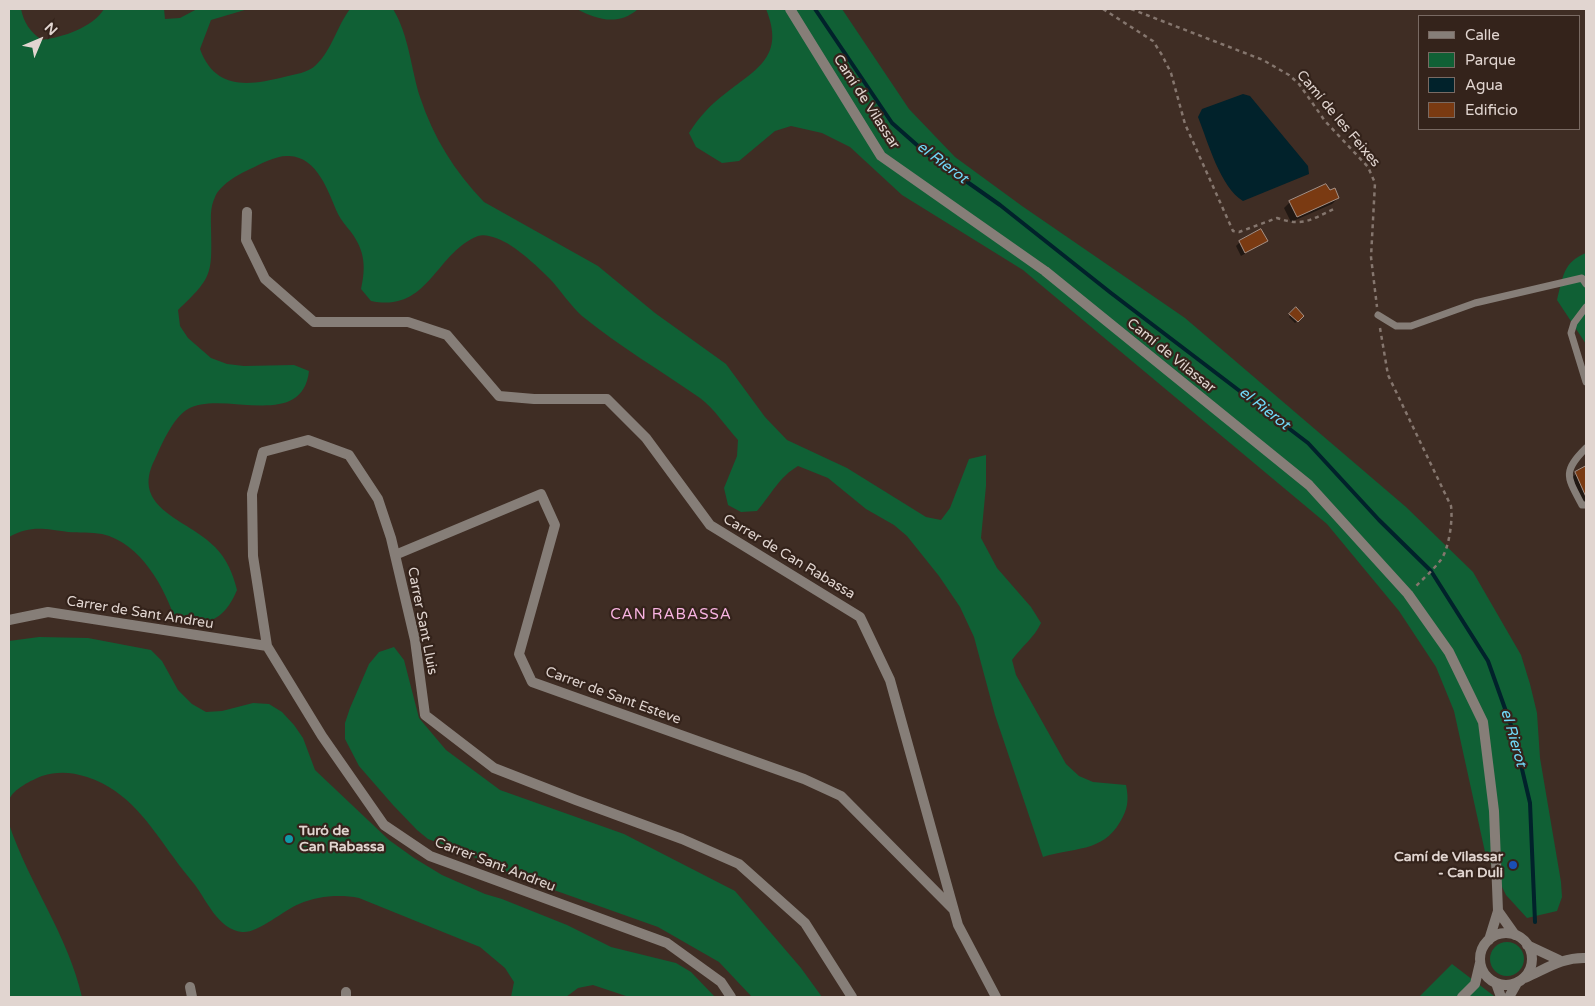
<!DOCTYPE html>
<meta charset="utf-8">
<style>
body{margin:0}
#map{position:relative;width:1595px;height:1006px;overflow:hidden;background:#3f2d24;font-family:"Varela Round",sans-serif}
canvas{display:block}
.frame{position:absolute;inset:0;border:10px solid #e1d5d0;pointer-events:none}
.legend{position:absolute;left:1418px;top:15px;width:162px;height:115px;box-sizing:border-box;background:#34231b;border:1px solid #796a63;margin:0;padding:6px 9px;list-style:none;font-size:15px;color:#e1d5d0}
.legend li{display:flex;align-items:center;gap:10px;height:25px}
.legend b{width:25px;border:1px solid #796a63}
.north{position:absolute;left:15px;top:15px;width:50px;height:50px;-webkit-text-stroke:4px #34231b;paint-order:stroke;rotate:45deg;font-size:14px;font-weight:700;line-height:20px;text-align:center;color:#e1d5d0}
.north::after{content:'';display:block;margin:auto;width:18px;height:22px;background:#e1d5d0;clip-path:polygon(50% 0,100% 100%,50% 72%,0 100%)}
</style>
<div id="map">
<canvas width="1595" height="1006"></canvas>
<div class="frame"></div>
<ul class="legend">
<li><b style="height:6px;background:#867e78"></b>Calle</li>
<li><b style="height:14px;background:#106035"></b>Parque</li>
<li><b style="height:14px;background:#01222b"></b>Agua</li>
<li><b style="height:14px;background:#7a3a12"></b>Edificio</li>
</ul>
<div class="north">N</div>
</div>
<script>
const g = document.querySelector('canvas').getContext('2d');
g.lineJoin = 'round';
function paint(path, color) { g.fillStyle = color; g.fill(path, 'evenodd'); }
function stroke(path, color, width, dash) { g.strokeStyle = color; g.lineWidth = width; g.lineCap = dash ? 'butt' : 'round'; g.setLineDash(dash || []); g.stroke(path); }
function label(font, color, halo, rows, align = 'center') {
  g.font = font + ' "Varela Round",sans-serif'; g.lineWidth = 4.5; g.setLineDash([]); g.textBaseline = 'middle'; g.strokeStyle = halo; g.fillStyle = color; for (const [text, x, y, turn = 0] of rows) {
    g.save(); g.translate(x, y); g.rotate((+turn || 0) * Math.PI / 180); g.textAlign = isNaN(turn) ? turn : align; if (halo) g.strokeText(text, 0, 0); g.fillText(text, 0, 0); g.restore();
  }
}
const green = new Path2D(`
 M 9,9 L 21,9 C 24,23 30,32 42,40 C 63,37 92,28 104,9 L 164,9 L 165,19 L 180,18 L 197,9 L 248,9 L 211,20 L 200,49 C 215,90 248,86 284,77 C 295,74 308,73 316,65 C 332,50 337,26 350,9 L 393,9 C 409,35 411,69 420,97 C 433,137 455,172 484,202 L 598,266 L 655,313 L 726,364 L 765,417 L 787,440 L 847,468 L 926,517 L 941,520 L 950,508 L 969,459 L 986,455 L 986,486 L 981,538 L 997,568 L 1031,607 L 1041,623 C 1034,638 1022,646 1012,660 L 1016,675 L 1066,764 L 1079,776 L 1093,782 L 1126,785 C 1129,800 1128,809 1120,822 C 1102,853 1073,847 1043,857 L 995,715 L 974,637 L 960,607 L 939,576 L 907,536 L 894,525 L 866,509 L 828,478 L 798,466 C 779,477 771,495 757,511 L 741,512 L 728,505 L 724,488 L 737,456 L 738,440 C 726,427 714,408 700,398 C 661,371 619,346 582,316 C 570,305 561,291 550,279 C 538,267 524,254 510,245 C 502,240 487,233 478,236 C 435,253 429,313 371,301 L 361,289 C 366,267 365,251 351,232 C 346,226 341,220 338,214 C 328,192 318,157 289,156 C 276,155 261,164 250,169 C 237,175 220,185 215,197 C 210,208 211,216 211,227 C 212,274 213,277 178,310 L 180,326 L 188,338 L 211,358 L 227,364 L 244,366 L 294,365 L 309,371 C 302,432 221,389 188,409 C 173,418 162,443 155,459 C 129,509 188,519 215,547 C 227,559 233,574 237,590 C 225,619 207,628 176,622 C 165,588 141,543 102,534 C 91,532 79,533 68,532 C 43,529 32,525 9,537 Z
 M 577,9 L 638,9 C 619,26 597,20 577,9 Z
 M 766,9 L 842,9 L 909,109 L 955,157 L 1022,206 L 1185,318 L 1406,507 L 1473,572 L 1521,655 L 1530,684 L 1537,713 L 1540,758 L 1561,882 L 1562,897 L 1557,911 L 1527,918 L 1506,895 L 1485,852 L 1454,711 L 1436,667 L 1399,611 L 1327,524 L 1023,270 L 902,195 L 850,147 L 822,133 L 791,126 L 775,131 L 739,161 L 722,163 L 696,147 L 689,133 C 699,117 711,104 726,93 C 758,68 785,56 766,9 Z
 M 1586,253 L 1586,344 L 1557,300 C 1563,277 1563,262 1586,253 Z
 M 39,637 L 88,638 L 151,650 L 162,661 L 178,690 L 192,704 L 206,712 L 222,711 L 253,703 L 269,704 L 282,712 L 294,725 L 303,738 L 315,770 L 389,840 L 414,858 L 442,875 L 485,894 L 502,899 L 567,925 L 611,947 L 676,963 L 691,972 L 715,997 L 629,997 L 593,985 L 578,988 L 566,997 L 511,997 L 514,982 L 505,968 L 480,947 L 359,898 C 339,894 318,896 299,904 C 284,910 257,934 242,932 C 218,929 207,901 195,885 C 188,876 180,867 174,858 C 149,824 129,791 87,777 C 71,772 58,771 42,776 C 32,780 13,789 9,800 L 9,641 Z
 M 394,647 L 404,660 L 419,718 L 446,750 L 500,790 L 624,834 L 735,891 L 801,968 L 822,997 L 752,997 L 719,962 L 658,927 L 520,878 L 458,850 L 428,839 L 417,830 L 393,805 L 359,766 L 345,739 L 345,723 L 350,708 L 369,664 L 379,652 Z
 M 9,824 C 29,884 68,935 82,997 L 9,997 Z
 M1490 959a17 17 0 1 1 34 0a17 17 0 1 1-34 0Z
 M 1452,964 L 1494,996 L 1494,997 L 1419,997 Z`);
const water = new Path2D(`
 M 1243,94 L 1250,96 L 1308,166 L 1309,174 L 1243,201 C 1220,187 1208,142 1198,117 L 1202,109 Z`);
const shadow = new Path2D(`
 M 1329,192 L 1338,198 L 1332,204 L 1291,222 L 1284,208 L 1290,202 Z
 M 1266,241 L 1241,256 L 1236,246 L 1240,242 Z
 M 1296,309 L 1303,316 L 1295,323 L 1289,317 Z
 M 1586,468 L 1586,501 L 1583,502 L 1572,477 Z`);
const stream = new Path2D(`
 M 815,9 L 892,123 L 926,153 L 1000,205 L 1111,293 L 1308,443 L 1379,520 L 1431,571 L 1488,661 L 1513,731 L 1530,803 L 1535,922`);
const building = new Path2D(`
 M 1326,184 L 1330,190 L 1335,188 L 1339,198 L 1297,217 L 1289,201 Z
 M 1261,229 L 1268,241 L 1245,253 L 1239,241 Z
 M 1296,307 L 1304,316 L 1298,322 L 1289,314 Z
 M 1586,466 L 1586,497 L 1575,472 Z`);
const path = new Path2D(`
 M 1103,9 L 1153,41 L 1162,55 L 1171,73 L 1185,124 L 1233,231 L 1239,232 L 1277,218 C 1303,227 1310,220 1334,209
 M 1131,9 L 1263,60 L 1289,75 L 1299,84 L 1325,121 L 1368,167 L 1375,183 L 1371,257 L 1377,307
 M 1380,328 L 1388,375 L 1451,506 C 1453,520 1449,550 1440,561 C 1433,570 1423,579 1415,587`);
const service = new Path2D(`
 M 1586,307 L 1574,323 L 1571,333 L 1586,382
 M 1378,315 L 1396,326 L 1411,326 L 1475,303 L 1582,278 L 1586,284
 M 1586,448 C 1562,472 1567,477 1582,505 L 1586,505`);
const minor = new Path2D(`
 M 790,9 L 881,156 L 1045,271 L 1309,485 L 1408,594 L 1449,652 L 1483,722 L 1494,811 L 1498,911 L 1489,940
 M 247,212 L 246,240 L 265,279 L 314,322 L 408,322 L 447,335 L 499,396 L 534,399 L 607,399 L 646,438 L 710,525 L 860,617 L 890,680 L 958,925 L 996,997
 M 395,555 L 541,494 L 555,525 L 519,654 L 532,682 L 804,779 L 841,796 L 953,909
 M 9,620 L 48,612 L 267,646
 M 1498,911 L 1515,935
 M1480 959a26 26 0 1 1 52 0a26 26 0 1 1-52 0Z
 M 1527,945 L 1559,960
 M 1525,978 C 1546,969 1562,957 1586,958
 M 1496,983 L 1501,997
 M 190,987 L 192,997
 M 346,997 L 346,992
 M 731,997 L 721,982 L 667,943 L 430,856 L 384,825 L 322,736 L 267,646 L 253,556 L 252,494 L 263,452 L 308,440 L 349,455 L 378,499 L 391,538 L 415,640 L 425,715 L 494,768 L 576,800 L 682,839 L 739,864 L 805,923 L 852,997
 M 1462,997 L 1475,984 L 1480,963
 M 1509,997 L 1517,983`);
const markers = [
 [289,839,5,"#0f9aa8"],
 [1513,865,5,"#1a4fb4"]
];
const streetNames = [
 ["Camí de Vilassar",866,102,57],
 ["Camí de les Feixes",1338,119,50],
 ["Camí de Vilassar",1171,356,39],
 ["Carrer de Can Rabassa",789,557,31],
 ["Carrer de Sant Andreu",140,613,9],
 ["Carrer Sant Lluis",422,621,79],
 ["Carrer de Sant Esteve",613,696,20],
 ["Carrer Sant Andreu",495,865,21]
];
const poiNames = [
 ["Turó de",299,831],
 ["Can Rabassa",299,847],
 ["Camí de Vilassar",1503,857,"right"],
 ["- Can Duli",1503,873,"right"]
];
const waterNames = [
 ["el Rierot",942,163,37],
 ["el Rierot",1264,409,38],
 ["el Rierot",1513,738,74]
];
const neighbourhoodNames = [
 ["CAN RABASSA",671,615]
];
paint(green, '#106035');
paint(water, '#01222b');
paint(shadow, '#0007');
stroke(stream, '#01222b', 4);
paint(building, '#7a3a12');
stroke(building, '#a69186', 1);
stroke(path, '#85766e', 2.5, [4, 4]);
stroke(service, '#867e78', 7);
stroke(minor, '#867e78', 10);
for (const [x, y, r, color] of markers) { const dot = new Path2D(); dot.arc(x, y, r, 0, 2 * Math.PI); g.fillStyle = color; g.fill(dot); stroke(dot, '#34231b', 2); }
label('14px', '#e1d5d0', '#34231b', streetNames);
label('bold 14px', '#e1d5d0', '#34231b', poiNames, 'left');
label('italic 15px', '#70d8f7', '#34231b', waterNames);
g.letterSpacing = '1px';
label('15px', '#f8b3e1', '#34231b', neighbourhoodNames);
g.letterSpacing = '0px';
</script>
